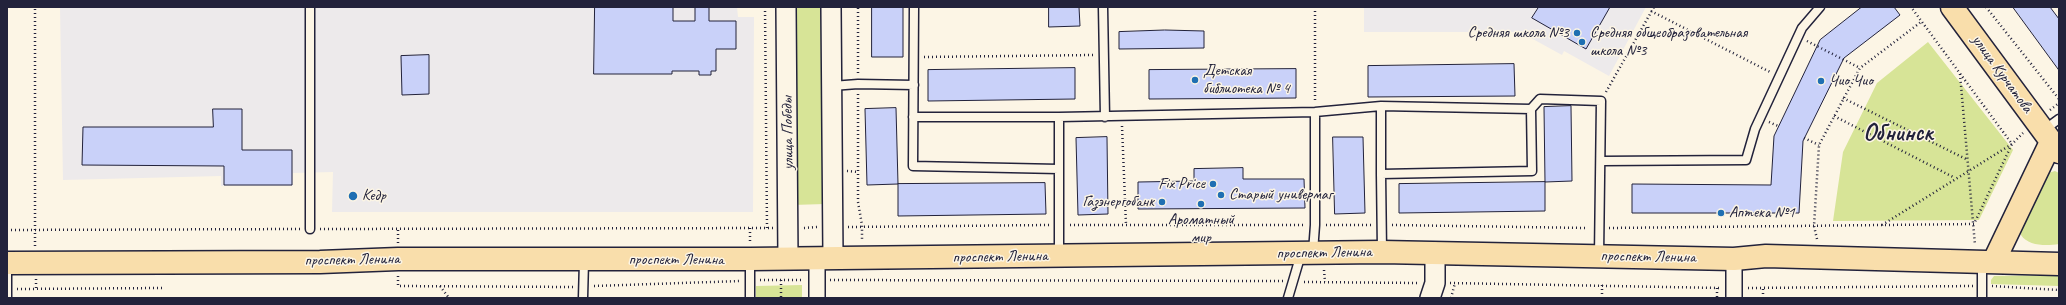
<!DOCTYPE html>
<meta charset="utf-8">
<style>
body{margin:0}
#map{position:relative;width:2066px;height:305px;overflow:hidden;background:#fcf5e5;font-family:Caveat,sans-serif}
canvas{display:block}
.frame{position:absolute;inset:0;border:8px solid #22223b;pointer-events:none}
</style>
<div id="map">
<canvas width="2066" height="305"></canvas>
<div class="frame"></div>
</div>
<script>
const g = document.querySelector('canvas').getContext('2d');
g.lineJoin = 'round';
function paint(path, color) { g.fillStyle = color; g.fill(path, 'evenodd'); }
function stroke(path, color, width, dash) { g.strokeStyle = color; g.lineWidth = width; g.lineCap = dash ? 'butt' : 'round'; g.setLineDash(dash || []); g.stroke(path); }
function label(font, color, halo, rows, align = 'center') {
  g.font = font + ' Caveat,sans-serif'; g.lineWidth = 3; g.setLineDash([]); g.textBaseline = 'middle'; g.strokeStyle = halo; g.fillStyle = color; for (const [text, x, y, turn = 0] of rows) {
    g.save(); g.translate(x, y); g.rotate((+turn || 0) * Math.PI / 180); g.textAlign = isNaN(turn) ? turn : align; if (halo) g.strokeText(text, 0, 0); g.fillText(text, 0, 0); g.restore();
  }
}
const built = new Path2D(`
 M 60,7 L 737,7 L 738,17 L 754,17 L 753,212 L 332,212 L 333,172 L 293,173 L 293,186 L 221,186 L 221,176 L 63,180 Z
 M 1364,7 L 1646,7 L 1609,76 L 1564,51 L 1562,55 L 1520,32 L 1364,32 Z`);
const green = new Path2D(`
 M 792,7 L 824,7 L 825,204 L 792,205 Z
 M 1928,42 L 2013,150 L 1979,220 L 1833,221 L 1843,152 L 1877,83 Z
 M 2055,171 L 2059,173 L 2059,244 C 2046,246 2028,246 2021,235 L 2021,227 L 2048,173 Z
 M 2059,275 L 2059,286 L 1991,284 L 1991,280 L 1994,276 Z
 M 802,285 L 802,298 L 756,298 L 756,286 Z`);
const building = new Path2D(`
 M 595,7 L 673,7 L 673,21 L 695,21 L 695,7 L 709,7 L 709,21 L 736,21 L 736,49 L 716,49 L 716,71 L 711,71 L 711,75 L 699,75 L 699,71 L 672,71 L 672,74 L 594,74 Z
 M 872,7 L 903,7 L 903,57 L 872,57 Z
 M 1049,7 L 1079,7 L 1080,26 L 1049,27 Z
 M 1539,7 L 1610,7 L 1586,49 L 1532,18 Z
 M 1862,7 L 1894,7 L 1900,15 L 1844,58 L 1803,141 L 1799,213 L 1632,213 L 1632,184 L 1771,185 L 1774,136 L 1820,40 Z
 M 2013,7 L 2050,7 L 2059,19 L 2059,70 Z
 M 1165,30 L 1204,31 L 1204,48 L 1119,49 L 1119,32 Z
 M 429,55 L 429,94 L 402,95 L 401,56 Z
 M 1514,64 L 1515,96 L 1368,97 L 1368,66 Z
 M 1075,68 L 1075,99 L 928,101 L 928,70 Z
 M 1296,69 L 1296,98 L 1149,99 L 1149,70 Z
 M 1571,106 L 1572,181 L 1545,182 L 1544,107 Z
 M 896,108 L 898,184 L 867,185 L 865,109 Z
 M 213,109 L 242,109 L 242,150 L 292,150 L 292,185 L 224,185 L 224,166 L 82,165 L 83,127 L 213,127 Z
 M 1107,137 L 1108,214 L 1078,215 L 1076,138 Z
 M 1333,137 L 1363,137 L 1365,213 L 1335,214 Z
 M 1243,168 L 1243,179 L 1304,179 L 1305,208 L 1138,209 L 1138,182 L 1194,181 L 1194,169 Z
 M 1545,182 L 1545,211 L 1399,213 L 1399,184 Z
 M 1045,183 L 1046,214 L 898,216 L 898,184 Z`);
const path = new Path2D(`
 M 765,7 L 767,228
 M 1315,7 L 1315,102
 M 1986,7 L 2059,99
 M 1651,11 L 1770,72
 M 1807,41 L 1860,68
 M 924,57 L 1093,55
 M 858,73 L 858,7
 M 1960,74 L 1975,245
 M 1606,92 L 1654,7
 M 858,94 L 858,202 L 862,225 L 862,241
 M 1843,98 L 1968,160
 M 2050,110 L 2059,103
 M 1834,116 L 1955,178
 M 1769,122 L 1778,126
 M 1122,126 L 1126,225
 M 1804,138 L 1819,145
 M 847,171 L 858,172
 M 1070,225 L 1305,225
 M 1326,225 L 1373,225
 M 1392,225 L 1588,228
 M 1882,225 L 2012,144 L 2023,133
 M 848,227 L 1049,225
 M 804,228 L 817,227
 M 1609,228 L 1974,224 L 2012,144 L 1911,7
 M 320,229 L 773,228
 M 7,230 L 301,229
 M 1817,239 L 1814,226 L 1819,145 L 1860,68 L 1921,22
 M 750,241 L 750,228
 M 398,243 L 398,229
 M 35,246 L 35,7
 M 1324,270 L 1325,282
 M 398,276 L 398,286 L 573,287
 M 36,279 L 36,289
 M 760,280 L 803,280
 M 781,280 L 781,298
 M 830,280 L 1283,281
 M 1304,282 L 1419,283
 M 1450,283 L 1721,288
 M 1602,285 L 1602,298
 M 440,286 L 449,298
 M 594,286 L 741,281
 M 1992,286 L 2059,290
 M 1717,288 L 1717,298
 M 1748,288 L 1973,286
 M 17,289 L 163,288
 M 1451,298 L 1455,283
 M 1763,298 L 1763,289`);
const service = new Path2D(`
 M 914,7 L 913,166 L 1059,169
 M 1103,7 L 1105,117
 M 832,86 L 858,84 L 914,85
 M 1381,106 L 1381,174
 M 913,117 L 1059,117
 M 2044,130 L 2059,119
 M 1602,161 L 1746,160 L 1755,129 L 1802,28 L 1820,7
 M 310,229 L 310,7
 M 1382,251 L 1381,174 L 1532,171 L 1531,109 L 1540,99 L 1601,101 L 1599,256
 M 1313,252 L 1315,225 L 1315,112
 M 1059,256 L 1059,117 L 1315,112 L 1381,106 L 1531,109
 M 7,298 L 7,263
 M 583,298 L 584,261
 M 750,298 L 750,260
 M 1288,298 L 1301,254
 M 1982,298 L 1982,263`);
const minor = new Path2D(`
 M 1734,259 L 1734,298
 M 817,298 L 817,259`);
const tertiary = new Path2D(`
 M 786,7 L 788,259
 M 831,7 L 833,258
 M 1430,298 L 1435,283 L 1435,252`);
const primary = new Path2D(`
 M 1952,7 L 2059,152
 M 1994,261 L 2051,142
 M 7,263 L 320,262 L 398,259 L 750,259 L 1382,252 L 1734,259 L 1766,256 L 2059,264`);
const markers = [
 [1577,33,4,"#1f6fb2"],
 [1582,42,4,"#1f6fb2"],
 [1195,80,4,"#1f6fb2"],
 [1821,81,4,"#1f6fb2"],
 [1213,184,4,"#1f6fb2"],
 [1221,195,4,"#1f6fb2"],
 [353,196,5,"#1f6fb2"],
 [1162,202,4,"#1f6fb2"],
 [1201,204,4,"#1f6fb2"],
 [1721,213,4,"#1f6fb2"]
];
const poiNames = [
 ["Средняя школа №3",1569,33,"right"],
 ["Средняя общеобразовательная",1590,33],
 ["школа №3",1590,51],
 ["Детская",1203,71],
 ["библиотека № 4",1203,89],
 ["Чио Чио",1829,81],
 ["Fix Price",1205,184,"right"],
 ["Старый универмаг",1229,195],
 ["Кедр",362,196],
 ["Газэнергобанк",1154,202,"right"],
 ["Аптека №1",1729,213],
 ["Ароматный",1201,220,"center"],
 ["мир",1201,238,"center"]
];
const streetNames = [
 ["улица Курчатова",2002,74,54],
 ["улица Победы",788,133,-91],
 ["проспект Ленина",1324,253,-1],
 ["проспект Ленина",1000,257,-1],
 ["проспект Ленина",1648,257,1],
 ["проспект Ленина",352,260,-1],
 ["проспект Ленина",676,260]
];
const townNames = [
 ["Обнинск",1898,134]
];
paint(built, '#edeaeb');
paint(green, '#d7e497');
paint(building, '#c9d1f9');
stroke(building, '#22223b', 1);
stroke(service, '#22223b', 11);
stroke(minor, '#22223b', 18);
stroke(tertiary, '#22223b', 22);
stroke(primary, '#22223b', 25);
stroke(path, '#22223b', 2.5, [1, 3]);
stroke(service, '#fcf5e5', 8);
stroke(minor, '#fcf5e5', 15);
stroke(tertiary, '#fcf5e5', 19);
stroke(primary, '#f9deab', 22);
for (const [x, y, r, color] of markers) { const dot = new Path2D(); dot.arc(x, y, r, 0, 2 * Math.PI); g.fillStyle = color; g.fill(dot); stroke(dot, '#fcf5e5', 1.5); }
label('16px', '#22223b', '#fcf5e5', poiNames, 'left');
label('16px', '#22223b', '#fcf5e5', streetNames);
label('bold 24px', '#22223b', '#fcf5e5', townNames);
</script>
